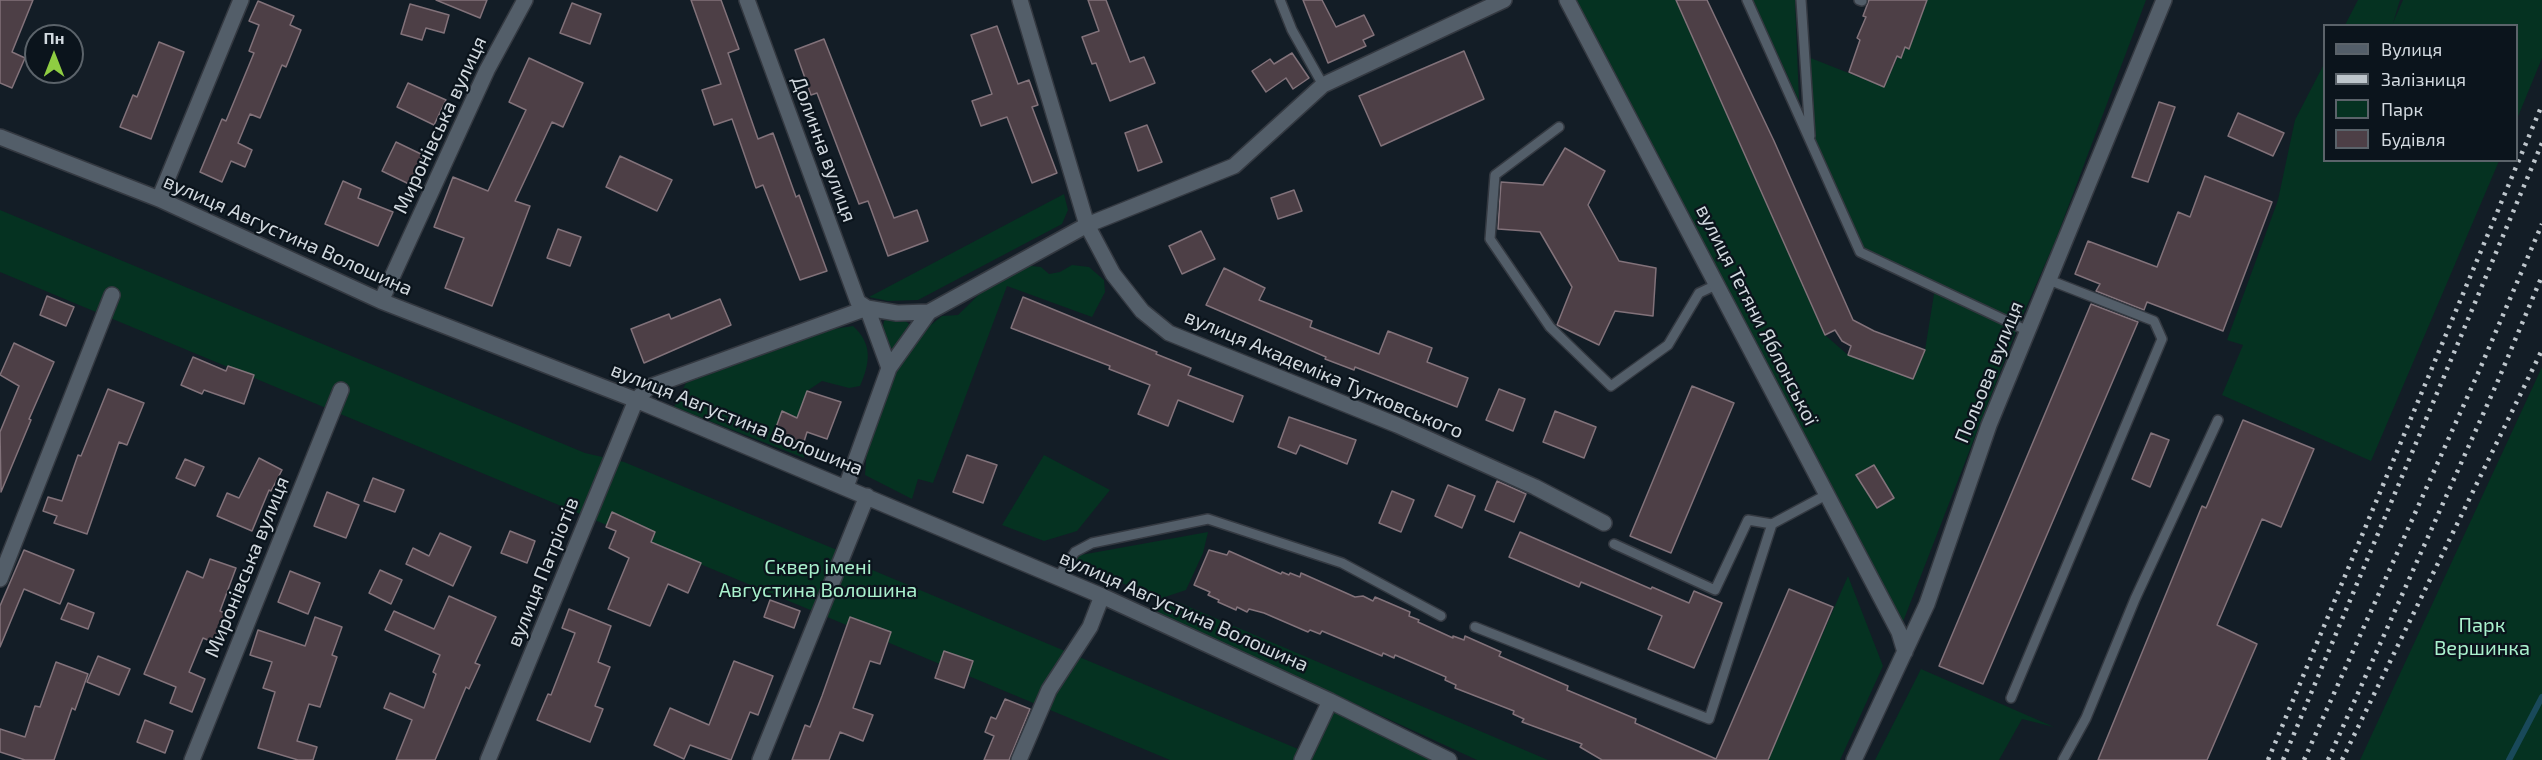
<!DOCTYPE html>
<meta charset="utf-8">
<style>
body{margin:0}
#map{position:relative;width:2542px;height:760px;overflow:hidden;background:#131d26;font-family:"Exo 2",sans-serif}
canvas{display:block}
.legend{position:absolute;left:2323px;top:24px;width:195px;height:138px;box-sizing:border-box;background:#0b141c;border:2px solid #5b636a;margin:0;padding:8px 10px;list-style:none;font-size:18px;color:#d2d9df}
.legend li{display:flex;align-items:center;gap:12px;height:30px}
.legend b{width:30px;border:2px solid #5b636a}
.north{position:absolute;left:24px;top:24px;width:60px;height:60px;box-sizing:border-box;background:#0b141c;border:2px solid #5b636a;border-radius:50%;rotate:0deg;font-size:16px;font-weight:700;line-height:24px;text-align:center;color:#d2d9df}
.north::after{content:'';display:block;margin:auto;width:21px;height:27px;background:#8fcd42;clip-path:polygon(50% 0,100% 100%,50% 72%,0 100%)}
</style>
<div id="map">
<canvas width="2542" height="760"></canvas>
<ul class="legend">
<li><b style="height:8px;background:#535e69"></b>Вулиця</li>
<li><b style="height:8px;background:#bdc5cb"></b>Залізниця</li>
<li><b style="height:16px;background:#053221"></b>Парк</li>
<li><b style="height:16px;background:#4d3f46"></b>Будівля</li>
</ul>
<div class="north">Пн</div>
</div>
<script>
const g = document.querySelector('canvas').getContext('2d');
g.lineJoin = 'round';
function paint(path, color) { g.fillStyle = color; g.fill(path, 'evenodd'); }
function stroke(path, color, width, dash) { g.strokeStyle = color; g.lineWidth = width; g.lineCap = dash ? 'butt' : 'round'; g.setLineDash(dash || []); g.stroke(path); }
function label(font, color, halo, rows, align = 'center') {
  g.font = font + ' "Exo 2",sans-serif'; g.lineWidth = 4.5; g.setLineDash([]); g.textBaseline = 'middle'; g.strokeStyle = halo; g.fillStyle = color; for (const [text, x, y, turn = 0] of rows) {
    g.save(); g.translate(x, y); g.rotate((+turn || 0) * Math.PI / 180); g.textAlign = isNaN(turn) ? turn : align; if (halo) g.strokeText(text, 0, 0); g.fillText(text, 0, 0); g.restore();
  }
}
const green = new Path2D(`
 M 1567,0 L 1676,0 L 1825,335 L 1848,355 L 1913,379 L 1925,350 L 1935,288 L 1860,252 L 1811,144 L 1803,55 L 1884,87 L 1924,0 L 2146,0 L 2056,239 L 2018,326 L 1899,632 Z
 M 1753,0 L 1795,0 L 1799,101 Z
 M 2358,0 L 2400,0 L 2393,23 L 2403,0 L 2542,0 L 2542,58 L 2517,119 L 2516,26 L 2345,25 Z
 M 2324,64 L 2324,160 L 2499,161 L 2371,461 L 2222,395 L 2243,345 L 2227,340 L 2278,200 L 2295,120 Z
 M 1064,194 L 1068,210 L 1062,224 L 918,300 L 888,301 L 869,297 Z
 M 0,210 L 585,453 L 624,462 L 837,550 L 851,561 L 1298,749 L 1294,760 L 1170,760 L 0,272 Z
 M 1010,264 L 1041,267 L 1049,274 L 1060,272 L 1072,265 L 1089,267 L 1104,280 L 1105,292 L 1092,317 L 1007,286 L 933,483 L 918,479 L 912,499 L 865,475 L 867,447 L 899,361 L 922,332 L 942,316 L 958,315 Z
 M 897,313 L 909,324 L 909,335 L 897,349 L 887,347 L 881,338 L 884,321 Z
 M 853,326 C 873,344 870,363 860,386 L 849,388 L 822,381 L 807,391 L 797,418 L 782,412 L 774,433 L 806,446 L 804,458 L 674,407 L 686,383 L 834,329 Z
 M 2542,367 L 2542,760 L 2360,760 Z
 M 1044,455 L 1110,490 L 1077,531 L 1044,541 L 1002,525 Z
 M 1208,532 L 1203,553 L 1186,590 L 1159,599 L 1064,558 Z
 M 1848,576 L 1883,666 L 1840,760 L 1720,760 L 1725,738 L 1769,757 Z
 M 1175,601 L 1548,760 L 1477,760 L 1150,609 Z
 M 1921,669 L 2054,727 L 2022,719 L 1999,760 L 1875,760 Z
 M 1330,701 L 1449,760 L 1302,760 Z`);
const stream = new Path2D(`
 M 2509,760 L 2542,697`);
const building = new Path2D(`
 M 0,0 L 33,0 L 12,52 L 25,58 L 12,88 L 0,83 Z
 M 436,0 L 487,0 L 480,18 Z
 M 691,0 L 721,0 L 739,49 L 728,53 L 758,139 L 773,133 L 796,197 L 799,195 L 827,271 L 800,280 L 763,185 L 756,188 L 732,119 L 714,125 L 702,90 L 721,84 Z
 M 1088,0 L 1106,0 L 1130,62 L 1144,57 L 1155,83 L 1110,101 L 1096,63 L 1092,64 L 1082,37 L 1099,31 Z
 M 1303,0 L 1322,0 L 1336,27 L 1364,15 L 1374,35 L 1363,40 L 1366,46 L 1328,63 Z
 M 1676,0 L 1707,0 L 1774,141 L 1853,320 L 1874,331 L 1925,350 L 1913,379 L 1848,355 L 1851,346 L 1842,341 L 1835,330 L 1825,335 Z
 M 1869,0 L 1927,0 L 1909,49 L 1905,47 L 1901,58 L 1897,56 L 1884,87 L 1849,72 L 1860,40 L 1857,38 L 1866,17 L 1863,16 Z
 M 258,1 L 294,16 L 290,25 L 301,30 L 286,67 L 282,65 L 260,118 L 250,114 L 238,143 L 252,150 L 245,167 L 231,161 L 222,182 L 200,172 L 222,119 L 226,121 L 254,53 L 249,51 L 259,25 L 249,21 Z
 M 572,3 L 601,14 L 590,44 L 560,33 Z
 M 410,4 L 449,15 L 444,33 L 426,28 L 422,40 L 401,34 Z
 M 997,26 L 1018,84 L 1029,80 L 1038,105 L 1032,107 L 1057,173 L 1032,183 L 1007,117 L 981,126 L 972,101 L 992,94 L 971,35 Z
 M 824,39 L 894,218 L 917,210 L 928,241 L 888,256 L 868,201 L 859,204 L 817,93 L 811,95 L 795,50 Z
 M 159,42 L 184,52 L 151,139 L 120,127 L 133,95 L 137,97 Z
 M 1464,51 L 1484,99 L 1381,146 L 1359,96 Z
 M 1292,53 L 1309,78 L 1293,89 L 1286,78 L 1266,92 L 1252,71 L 1270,59 L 1274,64 Z
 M 529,58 L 583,83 L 563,127 L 552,122 L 515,201 L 530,206 L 492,306 L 445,288 L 464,238 L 434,227 L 453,177 L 488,191 L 526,110 L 509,102 Z
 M 408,83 L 446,100 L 434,125 L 397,107 Z
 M 2159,102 L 2175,107 L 2148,182 L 2132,177 Z
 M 2238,113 L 2284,133 L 2273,156 L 2228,136 Z
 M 1147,125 L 1162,162 L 1138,171 L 1125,133 Z
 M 396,142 L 423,155 L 409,184 L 382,171 Z
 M 1565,148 L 1605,171 L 1588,205 L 1619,261 L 1656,268 L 1653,316 L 1615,311 L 1599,345 L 1557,325 L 1572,287 L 1540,232 L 1498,229 L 1501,182 L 1543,185 Z
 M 620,156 L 672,180 L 657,211 L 606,187 Z
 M 2205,176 L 2272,202 L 2223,331 L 2147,302 L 2144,310 L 2096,291 L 2100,284 L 2075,274 L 2088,241 L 2157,267 L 2178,212 L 2190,217 Z
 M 343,181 L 361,189 L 358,198 L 393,212 L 378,246 L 325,224 Z
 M 1294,190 L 1302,211 L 1278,219 L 1271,198 Z
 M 558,229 L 581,237 L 570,266 L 547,258 Z
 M 1201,231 L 1215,259 L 1182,274 L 1169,246 Z
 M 1224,268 L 1265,288 L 1259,300 L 1312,321 L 1310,327 L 1379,354 L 1388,331 L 1432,348 L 1427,362 L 1468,378 L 1457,407 L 1355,367 L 1354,370 L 1325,359 L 1326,357 L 1206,305 Z
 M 47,296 L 74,307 L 66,326 L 40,315 Z
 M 1023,297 L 1157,352 L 1156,354 L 1191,368 L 1188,375 L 1243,396 L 1233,422 L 1178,400 L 1168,426 L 1138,414 L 1150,385 L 1109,369 L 1110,366 L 1011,328 Z
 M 720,299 L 731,325 L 644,363 L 631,329 L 669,314 L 671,319 Z
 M 2091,304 L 2138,322 L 1983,684 L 1939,666 Z
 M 14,343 L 54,362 L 29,419 L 31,420 L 1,492 L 0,432 L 19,386 L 0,375 Z
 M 193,357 L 226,371 L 228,366 L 254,375 L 244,404 L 204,390 L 202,394 L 181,385 Z
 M 1692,386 L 1734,403 L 1671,553 L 1630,536 Z
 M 108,389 L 144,403 L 127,445 L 119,442 L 87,534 L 54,523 L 57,516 L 43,511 L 48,497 L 62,501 L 78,455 L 81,456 Z
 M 1499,389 L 1525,399 L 1513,431 L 1486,420 Z
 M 807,391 L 841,402 L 827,439 L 807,432 L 803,445 L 774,433 L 782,411 L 797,418 Z
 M 1555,411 L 1596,427 L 1584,458 L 1543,442 Z
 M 1289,417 L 1356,440 L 1347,464 L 1300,445 L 1296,454 L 1278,447 Z
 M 2243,420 L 2314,449 L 2281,527 L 2262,519 L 2217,625 L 2257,644 L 2207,760 L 2098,760 L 2202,506 L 2206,508 Z
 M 2151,433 L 2169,440 L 2150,487 L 2132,479 Z
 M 967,455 L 997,465 L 983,503 L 953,492 Z
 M 259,458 L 282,470 L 271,491 L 269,490 L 252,531 L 217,516 L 227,493 L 239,498 Z
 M 185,459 L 204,467 L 195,486 L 176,478 Z
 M 1874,465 L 1894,498 L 1877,508 L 1856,475 Z
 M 373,478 L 404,490 L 395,512 L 364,501 Z
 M 1497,481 L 1526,494 L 1514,522 L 1485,510 Z
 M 1448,485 L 1475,496 L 1462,528 L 1435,516 Z
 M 1392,491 L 1414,500 L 1401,532 L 1379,523 Z
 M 327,492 L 359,505 L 346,538 L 314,526 Z
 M 612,512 L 655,532 L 651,542 L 701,563 L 688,593 L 668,584 L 650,626 L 608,609 L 629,558 L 609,548 L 616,531 L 606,527 Z
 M 510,531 L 535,541 L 527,563 L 501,553 Z
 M 1520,532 L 1651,589 L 1652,587 L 1689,603 L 1694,591 L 1722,603 L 1694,668 L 1648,649 L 1662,616 L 1581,582 L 1579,587 L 1509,557 Z
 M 440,533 L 471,547 L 453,586 L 406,564 L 413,548 L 429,556 Z
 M 24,550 L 74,570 L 60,604 L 24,589 L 0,647 L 0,606 Z
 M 1209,550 L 1227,555 L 1229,551 L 1281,574 L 1282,572 L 1289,575 L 1290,573 L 1300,577 L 1301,573 L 1355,597 L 1363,596 L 1373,601 L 1375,597 L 1410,612 L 1409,616 L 1419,620 L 1418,622 L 1453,638 L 1453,636 L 1464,640 L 1465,636 L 1501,652 L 1499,656 L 1568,686 L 1567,690 L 1636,719 L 1635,723 L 1716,759 L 1789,589 L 1833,607 L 1768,760 L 1602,760 L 1580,747 L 1582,744 L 1522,722 L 1524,719 L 1513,714 L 1514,711 L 1455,688 L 1456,685 L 1445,680 L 1446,677 L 1395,655 L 1394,658 L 1383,653 L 1382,656 L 1322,631 L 1320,634 L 1310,630 L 1308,632 L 1264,613 L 1249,609 L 1247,612 L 1237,607 L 1236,610 L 1218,602 L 1219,600 L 1208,595 L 1210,592 L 1194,585 Z
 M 210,559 L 236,568 L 220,611 L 227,614 L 215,643 L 203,638 L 189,672 L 205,679 L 192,712 L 170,703 L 176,687 L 144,674 L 187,571 L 203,578 Z
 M 380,570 L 402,580 L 391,604 L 369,593 Z
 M 290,571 L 320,583 L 308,614 L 278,602 Z
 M 449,596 L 496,617 L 475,663 L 480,665 L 469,689 L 466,687 L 435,760 L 396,760 L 412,720 L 384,708 L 390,693 L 424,708 L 436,674 L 433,672 L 440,655 L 385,630 L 394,611 L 434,629 Z
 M 770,600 L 800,611 L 794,628 L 764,617 Z
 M 68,603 L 94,613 L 88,629 L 61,619 Z
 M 569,609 L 611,626 L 598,662 L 610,667 L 595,706 L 603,709 L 590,742 L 537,720 L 548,694 L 551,695 L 575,633 L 562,628 Z
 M 315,617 L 342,627 L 332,655 L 337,657 L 320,707 L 309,704 L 297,741 L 317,747 L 313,760 L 298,760 L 258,748 L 275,692 L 263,688 L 272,662 L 250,655 L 258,630 L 305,646 Z
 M 850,617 L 891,632 L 880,664 L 870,661 L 853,708 L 873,715 L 863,741 L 840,732 L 829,760 L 792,760 L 805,725 L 810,727 L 822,696 Z
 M 944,651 L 973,661 L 964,688 L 935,678 Z
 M 98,656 L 130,669 L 119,695 L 87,682 Z
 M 734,661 L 773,676 L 758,715 L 750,712 L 731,760 L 690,745 L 684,759 L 654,745 L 670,708 L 709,725 Z
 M 56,662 L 88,674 L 75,710 L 72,708 L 54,760 L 25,760 L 0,752 L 0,729 L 25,737 L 35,706 L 40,707 Z
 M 1005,699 L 1030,709 L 1009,760 L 984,760 L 994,736 L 985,732 L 991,717 L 996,719 Z
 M 145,720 L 173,731 L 165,753 L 137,742 Z`);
const service = new Path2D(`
 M 1280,0 L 1292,30 L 1323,85
 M 1747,0 L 1860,252 L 2028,331
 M 1801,0 L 1810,136
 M 1859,0 L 1862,1
 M 1559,127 L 1495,175 L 1490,239 L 1550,327 L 1611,386 L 1668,345 L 1699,293 L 1718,284
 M 1614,544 L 1715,590 L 1748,520 L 1772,524
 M 1058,577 L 1075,552 L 1092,543 L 1208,519 L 1342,563 L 1441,616
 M 1475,627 L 1709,719 L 1772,524 L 1826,495
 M 2011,698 L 2162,339 L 2154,321 L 2049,280
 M 2063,760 L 2086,718 L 2135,599 L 2218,420`);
const minor = new Path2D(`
 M 747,0 L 858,302 L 867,308 L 889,368
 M 1020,0 L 1087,225 L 1113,274 L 1142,311 L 1169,333 L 1397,425 L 1535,487 L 1604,523
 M 1567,0 L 1899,632 L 1905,652
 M 0,137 L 159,199 L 381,301 L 636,400 L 1102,596 L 1330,701 L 1449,760
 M 159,199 L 241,0
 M 381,301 L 487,70 L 525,0
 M 846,487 L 889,368 L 929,312
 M 0,579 L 112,295
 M 192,760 L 341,390
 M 488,760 L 636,400 L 649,387 L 867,308 L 897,313 L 929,312 L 1087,225 L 1234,166 L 1323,85 L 1504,0
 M 760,760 L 867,496
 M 1019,760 L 1049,690 L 1090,627 L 1102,596
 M 1302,760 L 1330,701
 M 1854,760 L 1927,604 L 1989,425 L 2164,0`);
const rail = new Path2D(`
 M 2268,760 L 2542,105
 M 2283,760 L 2542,143
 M 2304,760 L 2479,371 L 2542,224
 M 2328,760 L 2497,383 L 2542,276
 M 2342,760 L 2542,350`);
const streetNames = [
 ["Миронівська вулиця",440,125,-65],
 ["Долинна вулиця",824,149,70],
 ["вулиця Августина Волошина",288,235,24],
 ["вулиця Тетяни Яблонської",1757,315,63],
 ["Польова вулиця",1989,372,-68],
 ["вулиця Академіка Тутковського",1324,374,23],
 ["вулиця Августина Волошина",737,419,22],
 ["Миронівська вулиця",247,567,-68],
 ["вулиця Патріотів",543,572,-68],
 ["вулиця Августина Волошина",1184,611,24]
];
const parkNames = [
 ["Сквер імені",818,567],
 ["Августина Волошина",818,590],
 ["Парк",2482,625],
 ["Вершинка",2482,648]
];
paint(green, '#053221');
stroke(stream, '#19495a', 6);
paint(building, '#4d3f46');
stroke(building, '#82727a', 1.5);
stroke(service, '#343941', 12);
stroke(minor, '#343941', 18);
stroke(service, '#535e69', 9);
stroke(minor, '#535e69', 15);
stroke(rail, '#bdc5cb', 4.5, [3, 6]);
label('20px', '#d2d9df', '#0b141c', streetNames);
label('20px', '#a9f1cd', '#0b141c', parkNames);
</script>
